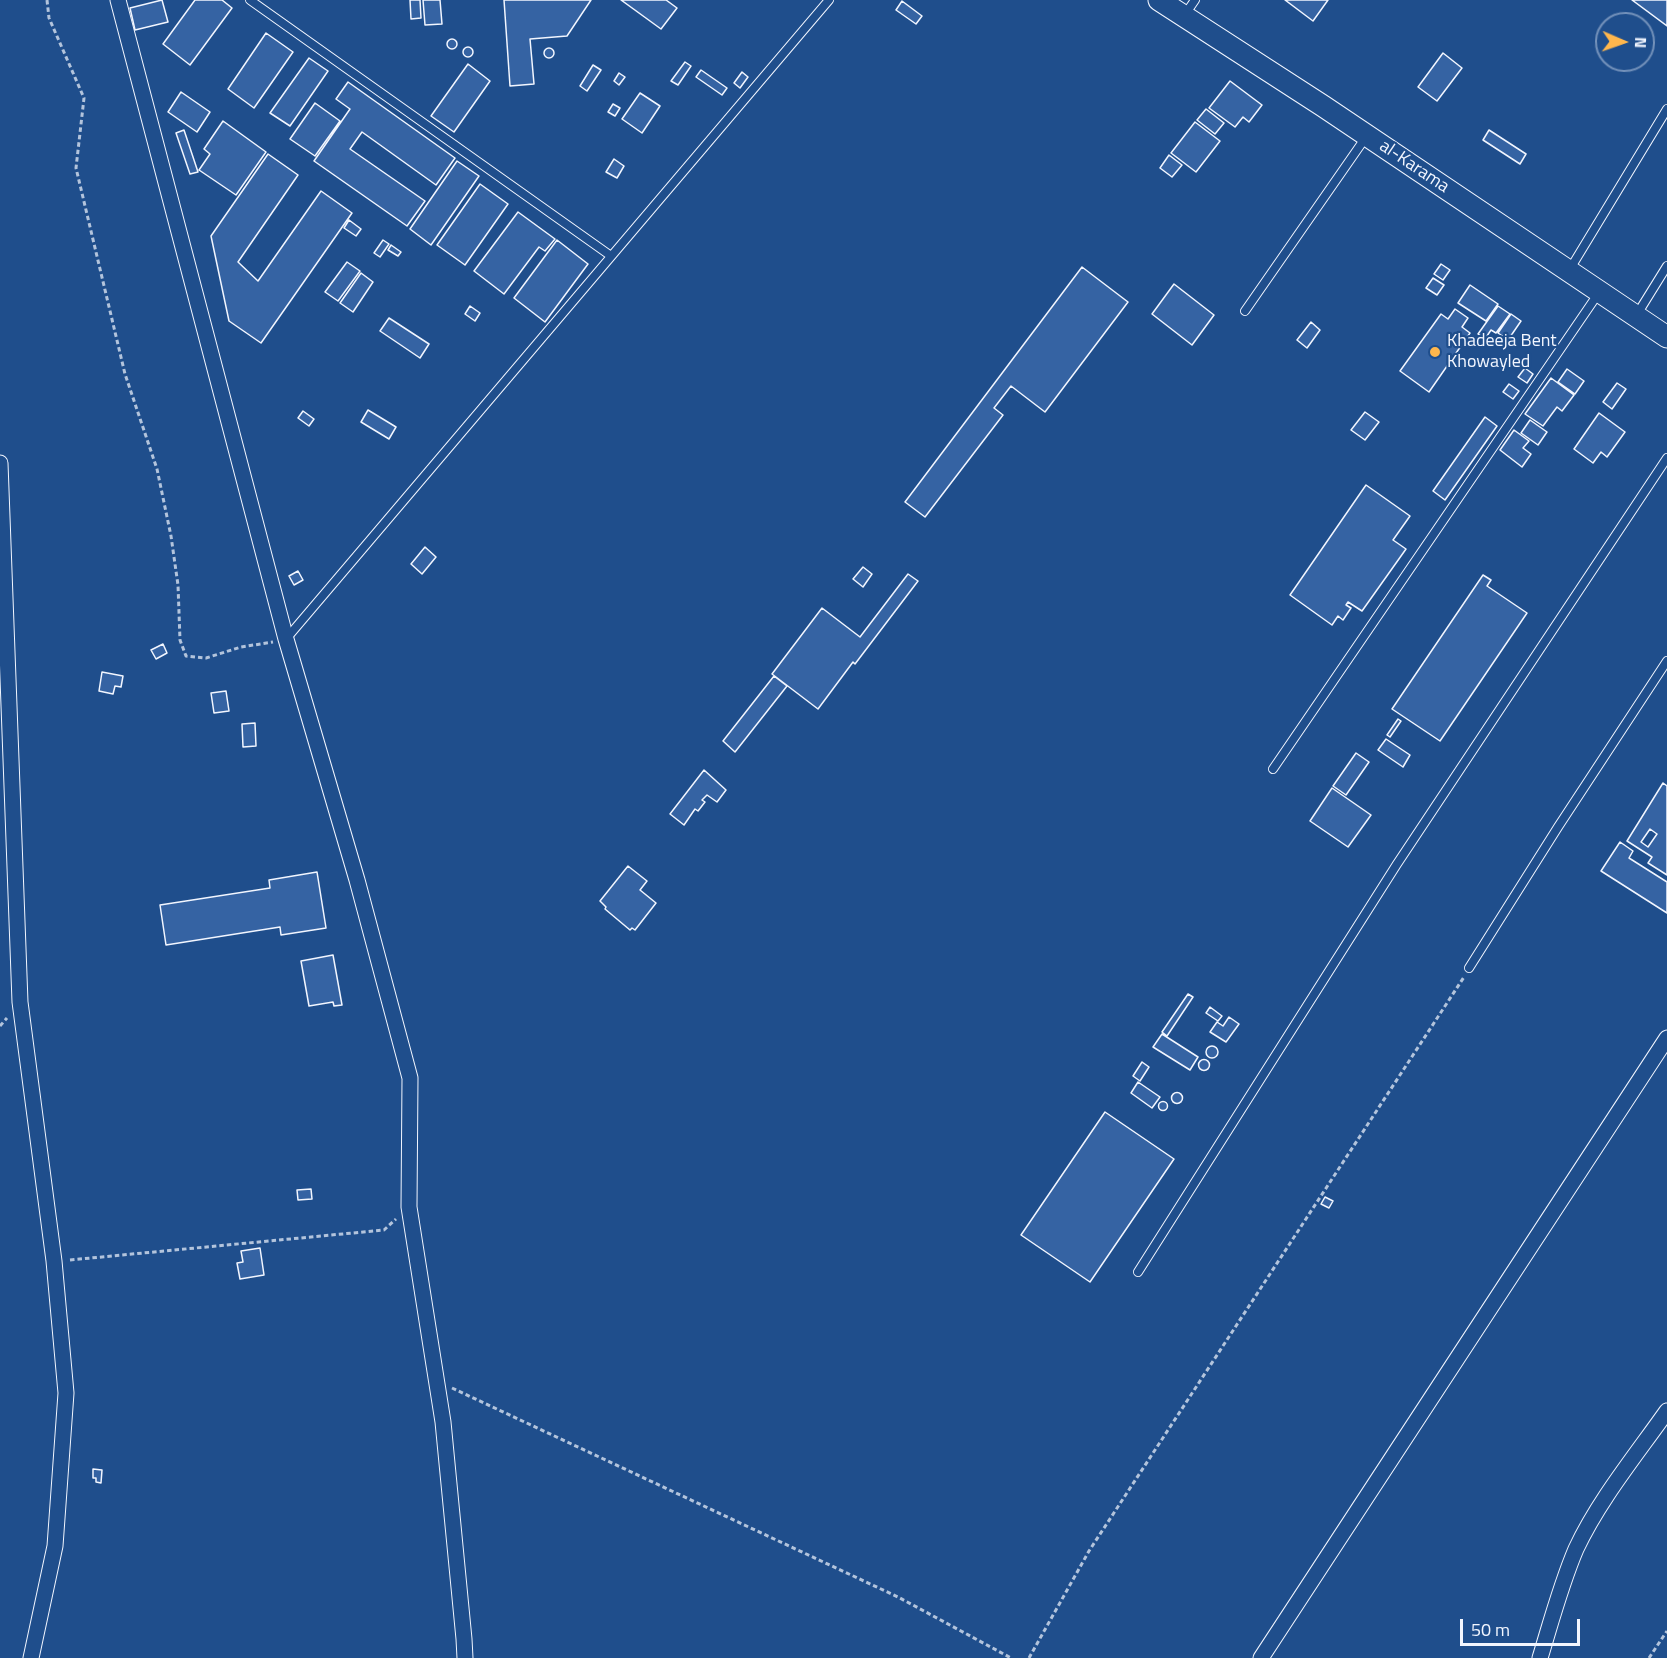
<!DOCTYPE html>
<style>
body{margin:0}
#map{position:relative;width:1667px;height:1658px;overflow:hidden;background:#1f4e8c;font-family:"Titillium Web",sans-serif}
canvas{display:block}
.north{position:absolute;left:1595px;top:12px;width:60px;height:60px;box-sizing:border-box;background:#1f4e8c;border:2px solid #7391ba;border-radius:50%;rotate:92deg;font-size:16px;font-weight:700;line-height:24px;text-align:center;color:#f2f6ff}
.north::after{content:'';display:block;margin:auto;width:21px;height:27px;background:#ffb74d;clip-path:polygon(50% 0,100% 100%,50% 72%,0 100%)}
.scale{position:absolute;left:1460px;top:1619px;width:120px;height:27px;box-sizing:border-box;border:3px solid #f2f6ff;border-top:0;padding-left:8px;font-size:18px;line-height:21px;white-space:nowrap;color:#f2f6ff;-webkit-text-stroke:4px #1f4e8c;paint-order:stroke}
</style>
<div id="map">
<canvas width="1667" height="1658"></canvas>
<div class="north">N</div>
<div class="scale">50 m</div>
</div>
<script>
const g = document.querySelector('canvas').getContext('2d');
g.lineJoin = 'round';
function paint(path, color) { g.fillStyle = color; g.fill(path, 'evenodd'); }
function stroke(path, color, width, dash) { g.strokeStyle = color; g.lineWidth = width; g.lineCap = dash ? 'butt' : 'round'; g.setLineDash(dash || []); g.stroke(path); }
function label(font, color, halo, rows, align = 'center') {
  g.font = font + ' "Titillium Web",sans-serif'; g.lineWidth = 4.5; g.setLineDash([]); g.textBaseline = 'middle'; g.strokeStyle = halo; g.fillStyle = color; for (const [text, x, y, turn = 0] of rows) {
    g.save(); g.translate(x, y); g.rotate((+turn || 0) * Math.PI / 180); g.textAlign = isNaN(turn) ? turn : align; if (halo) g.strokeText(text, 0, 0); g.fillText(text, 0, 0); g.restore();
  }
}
const building = new Path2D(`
 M 162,0 L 168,22 L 135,30 L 130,8 Z
 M 195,0 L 222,0 L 232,8 L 190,65 L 163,44 Z
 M 410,0 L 420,0 L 421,18 L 411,19 Z
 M 423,0 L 440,0 L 442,24 L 425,25 Z
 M 504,0 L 591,0 L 567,36 L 530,39 L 534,84 L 510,86 Z
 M 621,0 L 666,0 L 677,8 L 661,29 Z
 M 1285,0 L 1328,0 L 1313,21 Z
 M 1632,0 L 1667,0 L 1667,26 Z
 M 902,1 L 922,16 L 916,24 L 896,10 Z
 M 266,33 L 293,52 L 254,108 L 228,89 Z
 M447 44a5 5 0 1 1 10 0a5 5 0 1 1-10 0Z
 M463 52a5 5 0 1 1 10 0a5 5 0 1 1-10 0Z
 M544 53a5 5 0 1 1 10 0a5 5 0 1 1-10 0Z
 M 1443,53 L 1462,68 L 1437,101 L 1418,87 Z
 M 309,58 L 328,71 L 290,126 L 270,113 Z
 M 685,62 L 691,66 L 678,85 L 671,81 Z
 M 468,64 L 490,81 L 454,132 L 431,116 Z
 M 593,65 L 601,70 L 587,91 L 580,86 Z
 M 701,70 L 727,88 L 722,95 L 696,77 Z
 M 742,72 L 748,77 L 740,88 L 734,83 Z
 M 619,73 L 625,77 L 619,85 L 614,81 Z
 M 1230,81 L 1262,105 L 1249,122 L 1243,117 L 1235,127 L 1209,108 Z
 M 348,82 L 455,158 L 436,185 L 362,132 L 350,149 L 425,201 L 407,226 L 314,161 L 350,109 L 336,99 Z
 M 181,92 L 210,112 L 197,132 L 168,112 Z
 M 640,93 L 660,106 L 642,133 L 622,119 Z
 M 315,103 L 340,121 L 315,156 L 290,139 Z
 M 613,104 L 620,108 L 615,116 L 608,112 Z
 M 1206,109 L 1224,123 L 1215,134 L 1197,120 Z
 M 223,121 L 266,152 L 236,195 L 199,170 L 210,154 L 204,149 Z
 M 1195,122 L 1220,141 L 1196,172 L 1171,153 Z
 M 184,130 L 198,172 L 190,174 L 176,133 Z
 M 1489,130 L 1526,154 L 1520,164 L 1483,140 Z
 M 268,154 L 298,175 L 238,262 L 258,281 L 321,191 L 352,213 L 261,343 L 229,321 L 211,236 Z
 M 1169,155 L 1182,165 L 1172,177 L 1160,168 Z
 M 614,159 L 624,166 L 617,178 L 606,172 Z
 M 457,161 L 479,176 L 431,245 L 410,229 Z
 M 480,184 L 508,204 L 465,265 L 437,245 Z
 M 518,212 L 555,239 L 545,251 L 539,247 L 504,294 L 474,271 Z
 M 349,220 L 361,229 L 356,236 L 344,228 Z
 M 383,240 L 389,244 L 380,257 L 374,253 Z
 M 557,240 L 588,264 L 545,322 L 514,298 Z
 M 391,245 L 401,252 L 398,256 L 388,250 Z
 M 347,262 L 360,271 L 338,301 L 325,292 Z
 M 1441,264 L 1450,270 L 1443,280 L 1434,274 Z
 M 1082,267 L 1128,302 L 1045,412 L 1011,386 L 994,408 L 1003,415 L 925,517 L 905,502 Z
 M 361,273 L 373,282 L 353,312 L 340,303 Z
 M 1433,278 L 1444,285 L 1437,295 L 1426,288 Z
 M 1174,284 L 1214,315 L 1192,345 L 1152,314 Z
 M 1470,285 L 1498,304 L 1486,321 L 1458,303 Z
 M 470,306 L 480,313 L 475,321 L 465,314 Z
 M 1498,306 L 1510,314 L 1496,333 L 1491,330 L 1485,339 L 1478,334 Z
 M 1455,309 L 1468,318 L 1462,327 L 1470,333 L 1429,392 L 1400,371 L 1441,314 L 1448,319 Z
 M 1511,314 L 1521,321 L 1508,340 L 1498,333 Z
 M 389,318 L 429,344 L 420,358 L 380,331 Z
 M 1311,322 L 1320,330 L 1307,348 L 1297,340 Z
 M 1525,368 L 1533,374 L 1527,383 L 1518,377 Z
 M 1567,369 L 1584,381 L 1575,394 L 1558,382 Z
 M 1551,378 L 1574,395 L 1562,411 L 1557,407 L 1543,426 L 1525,414 Z
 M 1617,383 L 1626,389 L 1612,409 L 1603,402 Z
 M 1509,384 L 1519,391 L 1513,399 L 1503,392 Z
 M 368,410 L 396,427 L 389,439 L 361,422 Z
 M 303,411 L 314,419 L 309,426 L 298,418 Z
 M 1365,412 L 1379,422 L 1365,440 L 1351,430 Z
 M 1599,413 L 1625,432 L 1607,457 L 1601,452 L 1593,463 L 1574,449 Z
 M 1485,417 L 1497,426 L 1445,500 L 1433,491 Z
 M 1530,420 L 1547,432 L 1538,445 L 1521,433 Z
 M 1514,430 L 1529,441 L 1523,448 L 1531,454 L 1522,467 L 1500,450 Z
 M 1366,485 L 1410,516 L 1393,540 L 1406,549 L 1362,611 L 1348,602 L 1346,605 L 1351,608 L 1343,620 L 1338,616 L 1332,625 L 1290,595 Z
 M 425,547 L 436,557 L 422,574 L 411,564 Z
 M 863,567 L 872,574 L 863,587 L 853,579 Z
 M 298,571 L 303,580 L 294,585 L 289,576 Z
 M 908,574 L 918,581 L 855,664 L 853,662 L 818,709 L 772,674 L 822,608 L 860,637 Z
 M 1483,575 L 1491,580 L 1487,586 L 1527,613 L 1440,741 L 1392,709 Z
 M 163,644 L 167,653 L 156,659 L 151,650 Z
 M 102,672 L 123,676 L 121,687 L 115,686 L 113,694 L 99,691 Z
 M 774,676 L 787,686 L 735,752 L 723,741 Z
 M 226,691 L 229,711 L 214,713 L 211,693 Z
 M 1398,719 L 1401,721 L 1390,737 L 1387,735 Z
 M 255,723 L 256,746 L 243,747 L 242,724 Z
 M 1386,739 L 1410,755 L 1403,767 L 1378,750 Z
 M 1356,753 L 1369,762 L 1346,795 L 1333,786 Z
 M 704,770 L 726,790 L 717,802 L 707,795 L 702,800 L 705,802 L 698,811 L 695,809 L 684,825 L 670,814 Z
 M 1663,783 L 1667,786 L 1667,875 L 1648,863 L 1652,857 L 1627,841 Z
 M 1332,788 L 1371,815 L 1348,847 L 1310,821 Z
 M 1650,829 L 1657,834 L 1648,847 L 1641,842 Z
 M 1620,842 L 1633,851 L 1629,858 L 1667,882 L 1667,913 L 1601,871 Z
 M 628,866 L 647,881 L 640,890 L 656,903 L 635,930 L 632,928 L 630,930 L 605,909 L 606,907 L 600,901 Z
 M 317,872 L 326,928 L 281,935 L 280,927 L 166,945 L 160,905 L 270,888 L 269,880 Z
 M 333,955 L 342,1005 L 334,1006 L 333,1002 L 309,1006 L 301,961 Z
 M 1188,994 L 1193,997 L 1167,1036 L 1162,1032 Z
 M 1210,1007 L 1222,1016 L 1218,1021 L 1206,1013 Z
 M 1229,1017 L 1239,1024 L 1226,1042 L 1210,1032 L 1217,1022 L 1223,1026 Z
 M 1162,1034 L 1198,1057 L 1190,1070 L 1153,1047 Z
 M1206 1052a6 6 0 1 1 12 0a6 6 0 1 1-12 0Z
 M1198.5 1065a5.5 5.5 0 1 1 11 0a5.5 5.5 0 1 1-11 0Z
 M 1142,1062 L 1149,1067 L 1140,1081 L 1133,1076 Z
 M 1138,1082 L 1160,1097 L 1152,1108 L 1131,1093 Z
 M1171.5 1098a5.5 5.5 0 1 1 11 0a5.5 5.5 0 1 1-11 0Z
 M1158.5 1106a4.5 4.5 0 1 1 9 0a4.5 4.5 0 1 1-9 0Z
 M 1105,1112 L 1174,1159 L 1090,1282 L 1021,1235 Z
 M 311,1189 L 312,1199 L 298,1200 L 297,1190 Z
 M 1325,1197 L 1333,1201 L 1329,1208 L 1321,1204 Z
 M 260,1248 L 264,1275 L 240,1279 L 237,1263 L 243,1262 L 241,1251 Z
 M 93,1469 L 102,1470 L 101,1483 L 96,1482 L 96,1478 L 93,1478 Z`);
const path = new Path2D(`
 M 47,0 L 49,18 L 84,98 L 76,168 L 125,374 L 157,469 L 171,536 L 178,585 L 180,640 L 186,656 L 206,658 L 241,647 L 273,642
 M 0,1026 L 7,1018
 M 70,1260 L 384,1230 L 396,1219
 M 452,1388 L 898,1597 L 1011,1658
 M 1029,1658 L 1089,1551 L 1464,977
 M 1649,1658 L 1667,1631`);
const lane = new Path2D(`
 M 250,0 L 611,256
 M 1184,16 L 1195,0
 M 1570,269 L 1667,109
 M 1245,311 L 1366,137
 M 1636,316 L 1667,266
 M 286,639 L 829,0
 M 1273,769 L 1598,294
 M 1469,968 L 1558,827 L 1667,661
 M 1138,1272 L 1397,864 L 1667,458`);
const street = new Path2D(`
 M 118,0 L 286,639 L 357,880 L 410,1078 L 409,1207 L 443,1422 L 464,1639 L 465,1658
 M 0,463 L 20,1002 L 54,1261 L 66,1393 L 55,1546 L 31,1658
 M 1261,1658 L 1667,1038
 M 1540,1658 C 1551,1622 1561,1584 1576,1549 C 1599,1500 1636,1455 1667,1411`);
const secondary = new Path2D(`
 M 1159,0 L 1323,106 L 1667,337`);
const markers = [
 [1435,352,6,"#ffb74d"]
];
const streetNames = [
 ["al-Karama",1414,167,34]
];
const poiNames = [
 ["Khadeeja Bent",1447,342],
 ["Khowayled",1447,363]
];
paint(building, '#3563a3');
stroke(building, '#f2f6ff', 1.5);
stroke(lane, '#f2f6ff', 10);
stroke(street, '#f2f6ff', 17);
stroke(secondary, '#f2f6ff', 23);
stroke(path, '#b3c4dc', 3, [4.5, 3]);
stroke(lane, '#1f4e8c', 8);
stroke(street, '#1f4e8c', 15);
stroke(secondary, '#1f4e8c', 21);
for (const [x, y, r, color] of markers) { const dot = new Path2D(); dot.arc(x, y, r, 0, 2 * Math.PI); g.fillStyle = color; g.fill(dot); stroke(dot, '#1f4e8c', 2); }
label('18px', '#f2f6ff', '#1f4e8c', streetNames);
label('18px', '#f2f6ff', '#1f4e8c', poiNames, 'left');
</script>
